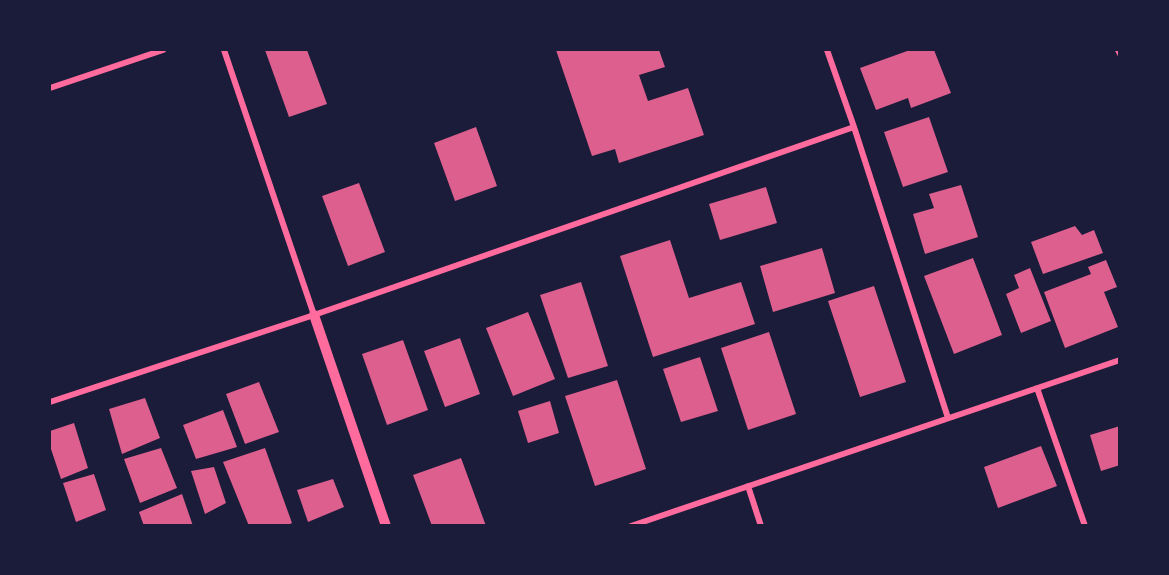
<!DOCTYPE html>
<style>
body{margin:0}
#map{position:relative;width:1169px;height:575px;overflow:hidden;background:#1b1b3a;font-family:"Times New Roman",serif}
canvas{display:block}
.frame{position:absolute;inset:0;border:51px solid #1b1b3a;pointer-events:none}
</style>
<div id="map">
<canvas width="1169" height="575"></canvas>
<div class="frame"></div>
</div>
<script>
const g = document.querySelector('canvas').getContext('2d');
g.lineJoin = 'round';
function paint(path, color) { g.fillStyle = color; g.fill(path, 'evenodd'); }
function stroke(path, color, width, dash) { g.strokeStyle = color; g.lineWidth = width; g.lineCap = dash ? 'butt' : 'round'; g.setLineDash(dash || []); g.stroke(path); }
const building = new Path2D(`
 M 265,50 L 307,50 L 327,104 L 289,117 Z
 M 556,50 L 659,50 L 665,67 L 639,75 L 648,101 L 688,88 L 704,135 L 619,163 L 615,149 L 592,156 Z
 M 910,50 L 934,50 L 951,93 L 911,108 L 908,98 L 876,110 L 860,68 Z
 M 929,117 L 948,172 L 903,187 L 884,132 Z
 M 476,127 L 497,186 L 455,201 L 434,143 Z
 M 359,183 L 385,252 L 348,266 L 322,196 Z
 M 961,185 L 978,237 L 925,254 L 913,214 L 934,208 L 929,194 Z
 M 766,187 L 777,223 L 720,240 L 709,204 Z
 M 1075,226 L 1082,235 L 1094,230 L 1103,253 L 1043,274 L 1031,242 Z
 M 670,240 L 689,298 L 741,282 L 755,324 L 653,357 L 620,256 Z
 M 822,248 L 835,293 L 773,312 L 760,266 Z
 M 973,258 L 1002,335 L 954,354 L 924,276 Z
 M 1106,260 L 1117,287 L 1104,292 L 1118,327 L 1065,348 L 1044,292 L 1091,274 L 1088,267 Z
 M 1030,268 L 1051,321 L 1021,333 L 1006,294 L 1019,288 L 1014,275 Z
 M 581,282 L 608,366 L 568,378 L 540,295 Z
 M 874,286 L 906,382 L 860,397 L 828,301 Z
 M 528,312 L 555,379 L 513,396 L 486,328 Z
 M 769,332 L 796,414 L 748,430 L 721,348 Z
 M 460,338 L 480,394 L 445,407 L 424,351 Z
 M 403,340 L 428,410 L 387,425 L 362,354 Z
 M 700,357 L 718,411 L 681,422 L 663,369 Z
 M 617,380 L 646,469 L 595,486 L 565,396 Z
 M 259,382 L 279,432 L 245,444 L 226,394 Z
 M 145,398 L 160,438 L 122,454 L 109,409 Z
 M 550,401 L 559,433 L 528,443 L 518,411 Z
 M 223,410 L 237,447 L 196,459 L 183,425 Z
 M 74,423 L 88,468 L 61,479 L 50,446 L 50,431 Z
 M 1120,426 L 1120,465 L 1101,471 L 1090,435 Z
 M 1041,446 L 1057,486 L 998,508 L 984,467 Z
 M 161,448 L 177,488 L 140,503 L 124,459 Z
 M 265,448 L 292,523 L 286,526 L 249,526 L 223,462 Z
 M 461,458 L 486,526 L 432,526 L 413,475 Z
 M 214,467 L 226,503 L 205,514 L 191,471 Z
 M 94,474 L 106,510 L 76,522 L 63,483 Z
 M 333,479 L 344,507 L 308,522 L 297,490 Z
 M 182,494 L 193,526 L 144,526 L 139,512 Z`);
const minor = new Path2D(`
 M 224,50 L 314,315
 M 827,50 L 854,127 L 948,418
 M 1118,50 L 1120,54
 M 50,88 L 163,50
 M 1037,388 L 1085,526
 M 50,402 L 314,315 L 854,127
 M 748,486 L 761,526
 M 631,526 L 1120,360`);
const tertiary = new Path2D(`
 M 314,315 L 386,526`);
paint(building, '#dd5f8e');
stroke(minor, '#ff6b9d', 6);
stroke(tertiary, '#ff6b9d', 10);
</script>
